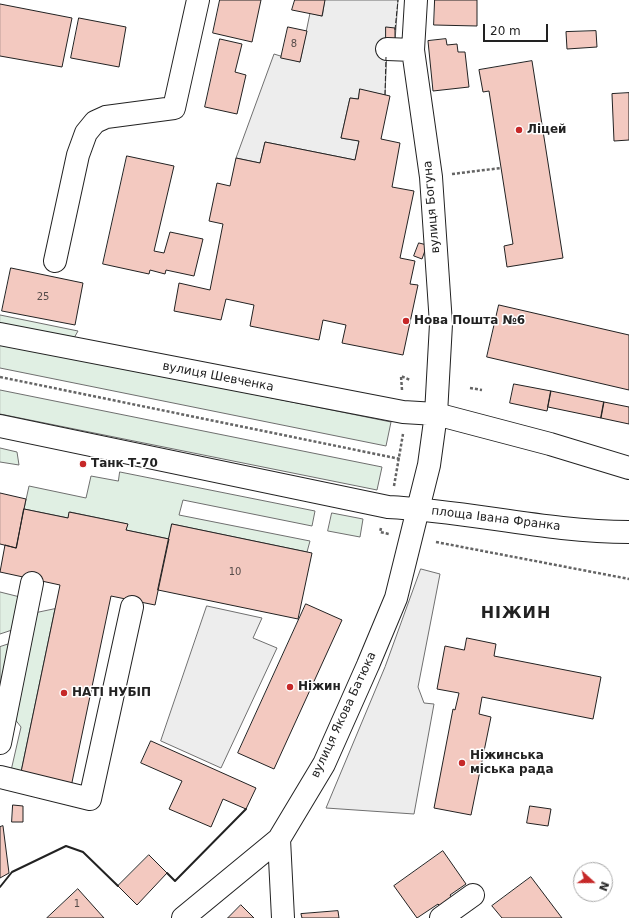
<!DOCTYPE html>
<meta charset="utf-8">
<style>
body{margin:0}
#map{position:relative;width:629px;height:918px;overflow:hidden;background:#fff;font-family:"DejaVu Sans",sans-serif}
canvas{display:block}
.north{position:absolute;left:573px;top:862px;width:40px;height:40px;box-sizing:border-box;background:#fff;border:1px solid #a7a7a7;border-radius:50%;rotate:111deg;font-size:11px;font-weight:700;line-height:16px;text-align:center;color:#222}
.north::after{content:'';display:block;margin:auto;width:14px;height:18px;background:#c62828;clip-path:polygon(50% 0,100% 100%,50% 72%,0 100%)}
.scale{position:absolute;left:483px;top:24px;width:65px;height:18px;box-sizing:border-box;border:2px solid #222;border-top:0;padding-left:5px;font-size:12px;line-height:14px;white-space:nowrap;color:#222;-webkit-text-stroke:3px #fff;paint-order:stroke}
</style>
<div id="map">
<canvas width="629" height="918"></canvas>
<div class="north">N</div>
<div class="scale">20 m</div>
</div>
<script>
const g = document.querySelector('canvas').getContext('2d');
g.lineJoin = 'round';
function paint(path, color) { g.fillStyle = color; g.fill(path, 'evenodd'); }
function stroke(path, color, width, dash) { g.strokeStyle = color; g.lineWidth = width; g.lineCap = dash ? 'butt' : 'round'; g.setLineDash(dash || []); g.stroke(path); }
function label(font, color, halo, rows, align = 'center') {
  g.font = font + ' "DejaVu Sans",sans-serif'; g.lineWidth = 3; g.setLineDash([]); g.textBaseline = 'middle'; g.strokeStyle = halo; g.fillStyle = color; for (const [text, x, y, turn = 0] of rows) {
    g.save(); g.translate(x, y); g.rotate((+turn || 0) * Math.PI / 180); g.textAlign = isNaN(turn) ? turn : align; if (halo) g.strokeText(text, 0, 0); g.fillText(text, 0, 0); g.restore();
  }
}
const green = new Path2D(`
 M 0,315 L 78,331 L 74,338 L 0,327 Z
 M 0,343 L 391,422 L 386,446 L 0,368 Z
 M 0,390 L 382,467 L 377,490 L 0,414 Z
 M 0,448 L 17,452 L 19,465 L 0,462 Z
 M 120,472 L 315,511 L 312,526 L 183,500 L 179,515 L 310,541 L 307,552 L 172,524 L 169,539 L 126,530 L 127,524 L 70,512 L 68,518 L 24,509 L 29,486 L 86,498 L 91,476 L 118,481 Z
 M 332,513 L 363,519 L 360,537 L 328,531 Z
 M 0,592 L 20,597 L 12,630 L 0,634 Z
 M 55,609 L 20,777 L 10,775 L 21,727 L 14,718 L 36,613 Z
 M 9,644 L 0,688 L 0,647 Z`);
const parking = new Path2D(`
 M 325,0 L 398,0 L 395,41 L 387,49 L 385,95 L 360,90 L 358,99 L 350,98 L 341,138 L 359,141 L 355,160 L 265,142 L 260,163 L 236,158 L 274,54 L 300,62 L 310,13 L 322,16 Z
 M 421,569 L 440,574 L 418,687 L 424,703 L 434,704 L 414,814 L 326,808 L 385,667 Z
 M 207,606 L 262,618 L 253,638 L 277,648 L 221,768 L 161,741 Z`);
const building = new Path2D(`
 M 220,0 L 261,0 L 252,42 L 213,33 Z
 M 295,0 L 325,0 L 322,16 L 292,10 Z
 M 435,0 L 477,0 L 477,26 L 434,25 Z
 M 0,4 L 72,18 L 62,67 L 0,56 Z
 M 79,18 L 126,27 L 119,67 L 71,58 Z
 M 288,27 L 307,31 L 300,62 L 281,58 Z
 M 386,27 L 395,28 L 395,41 L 386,41 Z
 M 596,31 L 597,47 L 567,49 L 566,32 Z
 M 220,39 L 242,44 L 235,72 L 246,75 L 237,114 L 205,107 Z
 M 446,39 L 447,45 L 457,44 L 458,52 L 465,52 L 469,87 L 433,91 L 428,41 Z
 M 532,61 L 563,258 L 507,267 L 504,246 L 513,244 L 489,91 L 483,92 L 479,70 Z
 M 360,89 L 390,96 L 381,139 L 400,143 L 392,187 L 414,191 L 400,258 L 415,261 L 410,284 L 418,285 L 403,355 L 342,343 L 346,325 L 323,320 L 319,340 L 250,326 L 254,305 L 226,299 L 221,320 L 174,311 L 179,283 L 210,290 L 223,224 L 209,221 L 217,183 L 230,186 L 236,158 L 260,163 L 265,142 L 355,160 L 359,141 L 341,138 L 350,98 L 358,99 Z
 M 629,93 L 629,140 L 614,141 L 612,94 Z
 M 127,156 L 174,166 L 154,251 L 164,253 L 170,232 L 203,239 L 194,276 L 166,270 L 165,274 L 150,270 L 149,274 L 103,264 Z
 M 419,243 L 427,245 L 422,259 L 414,256 Z
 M 11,268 L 83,283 L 75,325 L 2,311 Z
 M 499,305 L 629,335 L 629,390 L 487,357 Z
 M 514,384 L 551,391 L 547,411 L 510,403 Z
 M 551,391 L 604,402 L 601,418 L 548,407 Z
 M 604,402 L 629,407 L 629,424 L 601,418 Z
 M 0,493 L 26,499 L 16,548 L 0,544 Z
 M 24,509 L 68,518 L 69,512 L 128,524 L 126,530 L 169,539 L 155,605 L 111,596 L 71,787 L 20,777 L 60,585 L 0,572 L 5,545 L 16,548 Z
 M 172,524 L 312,553 L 298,619 L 158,590 Z
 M 306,604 L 342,620 L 274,769 L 238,753 Z
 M 467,638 L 496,644 L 494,656 L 601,677 L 593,719 L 482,697 L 479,714 L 491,717 L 471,815 L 434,808 L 453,709 L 455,710 L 459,693 L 437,689 L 445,646 L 464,650 Z
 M 151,741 L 256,788 L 246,809 L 223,799 L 211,827 L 169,809 L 182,781 L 141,763 Z
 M 13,805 L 23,806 L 23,822 L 12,822 Z
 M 530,806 L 551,809 L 548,826 L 527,823 Z
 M 3,826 L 9,873 L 0,878 L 0,827 Z
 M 443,851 L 466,884 L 450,895 L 452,898 L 440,906 L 438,904 L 417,918 L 394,886 Z
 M 149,855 L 167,873 L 137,905 L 118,886 Z
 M 531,877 L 562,918 L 502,918 L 492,906 Z
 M 78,889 L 104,918 L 47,918 Z
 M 241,905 L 254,918 L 228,918 Z
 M 338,911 L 339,918 L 302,918 L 301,914 Z`);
const path = new Path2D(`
 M 452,174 L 501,168
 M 0,377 L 400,459
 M 470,388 L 482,390
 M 402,390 L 401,376 L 410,380
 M 394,486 L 403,434
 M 381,528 L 380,532 L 389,534
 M 436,542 L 629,579`);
const minor = new Path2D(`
 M 416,0 L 413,50 L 431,177 L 441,324 L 436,414
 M 387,49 L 413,50
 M 55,261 L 78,155 L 86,133 L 95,122 L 106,117 L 174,108 L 198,0
 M 0,743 L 32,583
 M 0,777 L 90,799 L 132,607
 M 183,918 L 279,839
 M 283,918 L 279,839 L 324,764 L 368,665 L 396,598 L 418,509
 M 441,918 L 473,895`);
const major = new Path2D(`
 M 0,334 L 403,412 L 436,414 L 550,444 L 629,468
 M 0,426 L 388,507 C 469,511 548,532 629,532
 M 418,509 L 429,465 L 436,414`);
const fence = new Path2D(`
 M 395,30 L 398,0
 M 385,95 L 386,57`);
const wall = new Path2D(`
 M 167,873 L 175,881 L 246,809
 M 0,887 L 12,872 L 66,846 L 83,852 L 118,886`);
const markers = [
 [519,130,4,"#c62828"],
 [406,321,4,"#c62828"],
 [83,464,4,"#c62828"],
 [290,687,4,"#c62828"],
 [64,693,4,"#c62828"],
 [462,763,4,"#c62828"]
];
const numberNames = [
 ["8",294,44],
 ["25",43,297],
 ["10",235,572],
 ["1",77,904]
];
const poiNames = [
 ["Ліцей",527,130],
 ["Нова Пошта №6",414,321],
 ["Танк Т-70",91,464],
 ["Ніжин",298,687],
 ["НАТІ НУБІП",72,693],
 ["Ніжинська",470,756],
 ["міська рада",470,770]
];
const streetNames = [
 ["вулиця Богуна",432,207,-95],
 ["вулиця Шевченка",218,377,11],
 ["площа Івана Франка",496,519,7],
 ["вулиця Якова Батюка",344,715,-65]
];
const districtNames = [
 ["НІЖИН",516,614]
];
paint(green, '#e0efe3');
stroke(green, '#6f6f6f', 1);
paint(parking, '#ededed');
stroke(parking, '#6f6f6f', 1);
paint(building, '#f3c9c0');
stroke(building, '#222', 1);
stroke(minor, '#222', 24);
stroke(major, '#222', 24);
stroke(path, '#646464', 2.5, [3, 2]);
stroke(minor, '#fff', 22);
stroke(major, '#fff', 22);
stroke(fence, '#222', 1, [5, 2]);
stroke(wall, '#222', 2);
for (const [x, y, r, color] of markers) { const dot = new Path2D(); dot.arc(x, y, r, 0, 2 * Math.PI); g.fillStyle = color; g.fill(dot); stroke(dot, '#fff', 1.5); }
label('10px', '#564c4a', null, numberNames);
label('bold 12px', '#222', '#fff', poiNames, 'left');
label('12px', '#222', '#fff', streetNames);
g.letterSpacing = '1px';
label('bold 16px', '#222', '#fff', districtNames);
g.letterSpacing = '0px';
</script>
